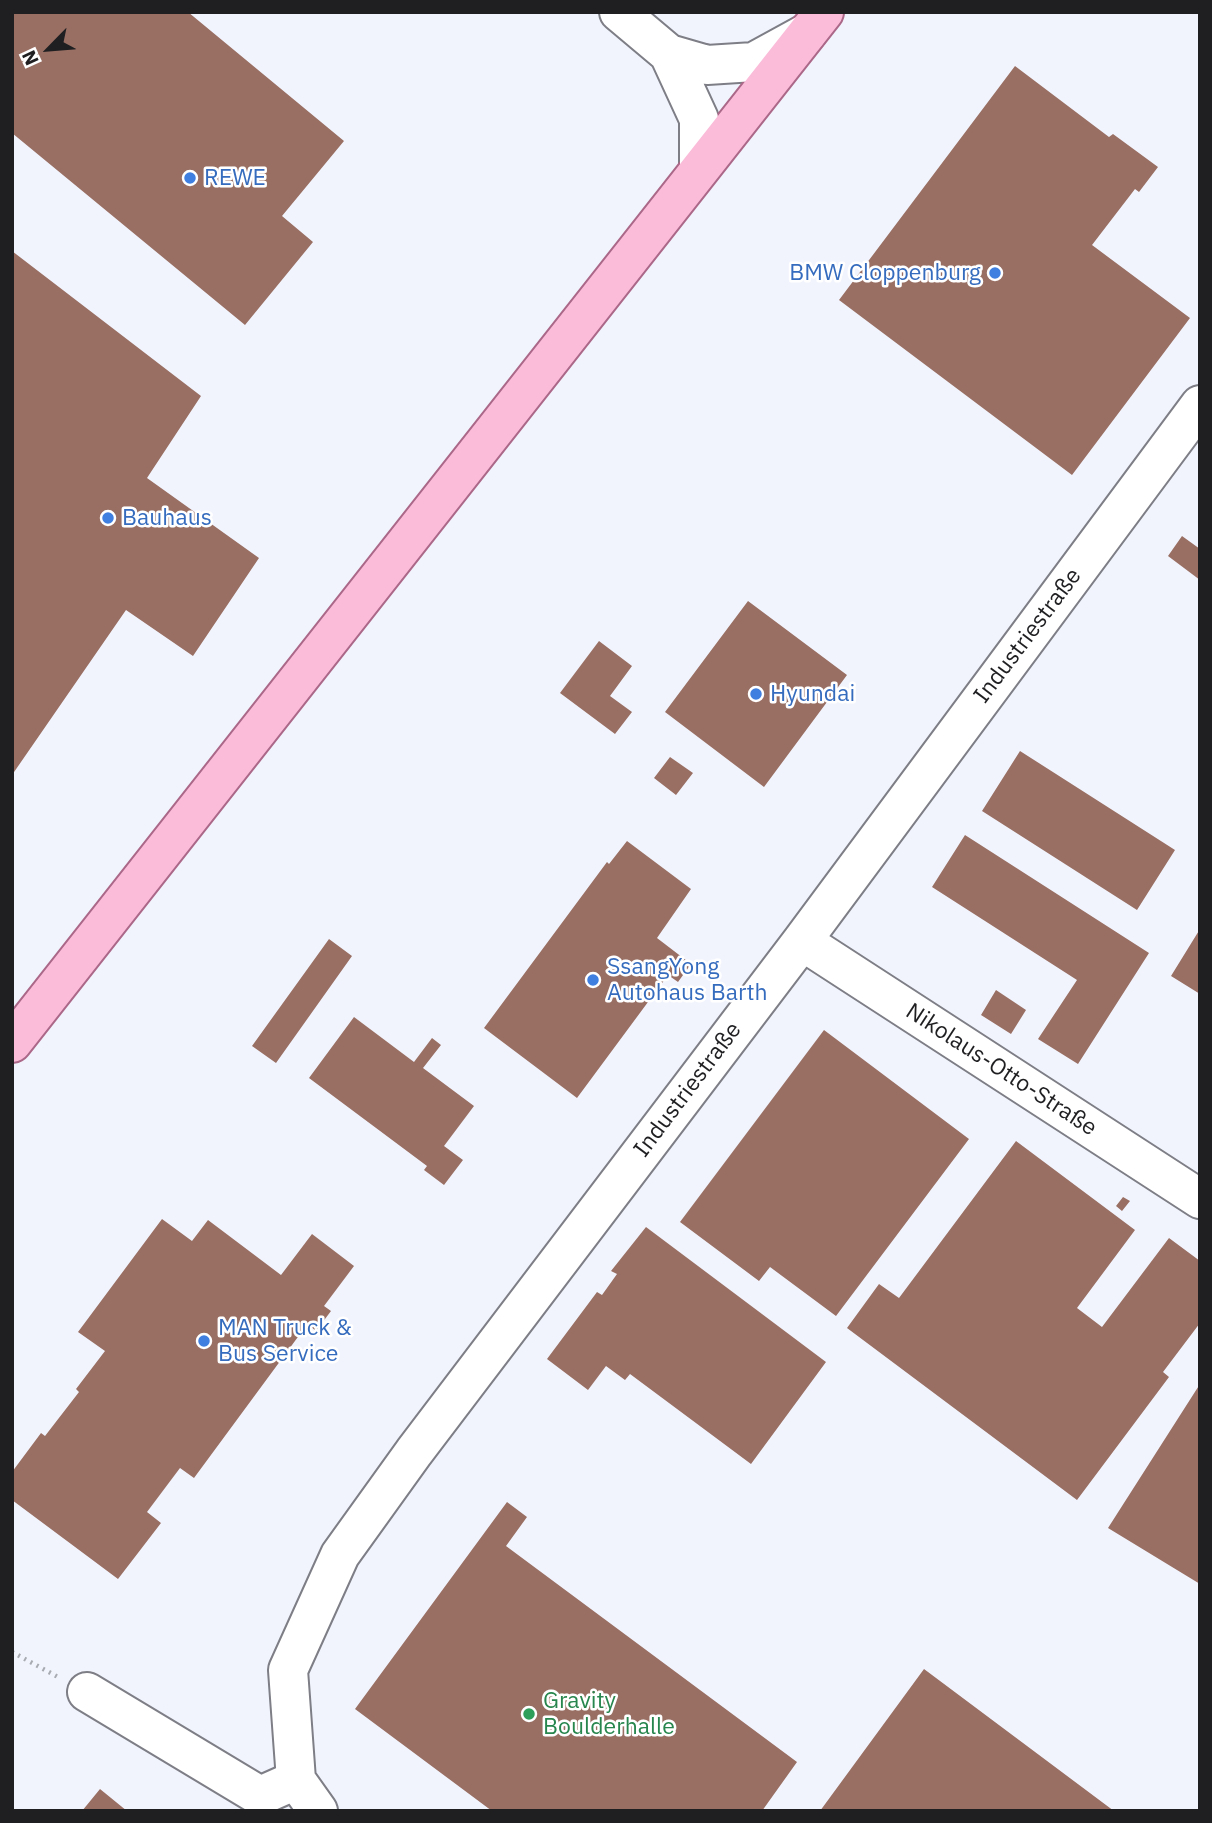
<!DOCTYPE html>
<meta charset="utf-8">
<style>
body{margin:0}
#map{position:relative;width:1212px;height:1823px;overflow:hidden;background:#f2f4fd;font-family:"IBM Plex Sans",sans-serif}
canvas{display:block}
.frame{position:absolute;inset:0;border:14px solid #1f1f22;pointer-events:none}
.north{position:absolute;left:14px;top:14px;width:70px;height:70px;-webkit-text-stroke:5px #fff;paint-order:stroke;rotate:245deg;font-size:19px;font-weight:700;line-height:28px;text-align:center;color:#1f1f22}
.north::after{content:'';display:block;margin:auto;width:24px;height:32px;background:#1f1f22;clip-path:polygon(50% 0,100% 100%,50% 72%,0 100%)}
</style>
<div id="map">
<canvas width="1212" height="1823"></canvas>
<div class="frame"></div>
<div class="north">N</div>
</div>
<script>
const g = document.querySelector('canvas').getContext('2d');
g.lineJoin = 'round';
function paint(path, color) { g.fillStyle = color; g.fill(path, 'evenodd'); }
function stroke(path, color, width, dash) { g.strokeStyle = color; g.lineWidth = width; g.lineCap = dash ? 'butt' : 'round'; g.setLineDash(dash || []); g.stroke(path); }
function label(font, color, halo, rows, align = 'center') {
  g.font = font + ' "IBM Plex Sans",sans-serif'; g.lineWidth = 5; g.setLineDash([]); g.textBaseline = 'middle'; g.strokeStyle = halo; g.fillStyle = color; for (const [text, x, y, turn = 0] of rows) {
    g.save(); g.translate(x, y); g.rotate((+turn || 0) * Math.PI / 180); g.textAlign = isNaN(turn) ? turn : align; if (halo) g.strokeText(text, 0, 0); g.fillText(text, 0, 0); g.restore();
  }
}
const building = new Path2D(`
 M 12,12 L 188,12 L 344,141 L 282,216 L 313,242 L 245,325 L 12,133 Z
 M 1015,66 L 1109,137 L 1113,134 L 1158,167 L 1139,192 L 1135,189 L 1092,245 L 1190,318 L 1072,475 L 839,300 Z
 M 12,251 L 201,396 L 147,478 L 259,558 L 193,656 L 126,610 L 12,775 Z
 M 1182,536 L 1200,549 L 1200,580 L 1168,556 Z
 M 748,601 L 847,675 L 764,787 L 665,712 Z
 M 599,641 L 632,666 L 610,696 L 632,712 L 615,734 L 560,693 Z
 M 1020,751 L 1175,850 L 1137,910 L 982,811 Z
 M 670,757 L 693,773 L 676,795 L 654,778 Z
 M 965,835 L 1149,953 L 1078,1064 L 1038,1039 L 1077,980 L 932,887 Z
 M 627,841 L 691,889 L 657,938 L 691,964 L 678,982 L 668,975 L 577,1098 L 484,1028 L 607,862 L 609,864 Z
 M 1200,929 L 1200,994 L 1171,976 Z
 M 329,939 L 352,956 L 276,1063 L 252,1046 Z
 M 996,990 L 1026,1010 L 1011,1034 L 981,1015 Z
 M 354,1017 L 414,1062 L 432,1038 L 441,1045 L 423,1068 L 474,1106 L 444,1146 L 463,1160 L 444,1185 L 424,1170 L 427,1166 L 309,1078 Z
 M 824,1030 L 969,1139 L 836,1316 L 770,1267 L 759,1281 L 680,1222 Z
 M 1016,1141 L 1135,1230 L 1077,1308 L 1102,1327 L 1169,1238 L 1200,1261 L 1200,1323 L 1163,1372 L 1169,1377 L 1077,1500 L 847,1328 L 879,1284 L 899,1298 Z
 M 1123,1197 L 1130,1201 L 1122,1211 L 1116,1206 Z
 M 162,1219 L 192,1241 L 208,1220 L 281,1275 L 312,1234 L 354,1266 L 324,1306 L 331,1311 L 316,1331 L 310,1326 L 306,1326 L 194,1478 L 180,1468 L 147,1512 L 161,1523 L 118,1579 L 12,1500 L 12,1472 L 41,1433 L 45,1436 L 79,1392 L 76,1389 L 105,1351 L 78,1332 Z
 M 646,1227 L 826,1362 L 751,1464 L 630,1374 L 625,1380 L 606,1366 L 588,1390 L 547,1359 L 597,1292 L 602,1295 L 617,1274 L 611,1271 Z
 M 1200,1384 L 1200,1584 L 1108,1528 Z
 M 507,1502 L 527,1517 L 506,1546 L 797,1762 L 762,1811 L 492,1811 L 355,1709 Z
 M 924,1669 L 1114,1811 L 820,1811 Z
 M 100,1789 L 127,1811 L 82,1811 Z`);
const path = new Path2D(`
 M 12,1652 L 58,1677`);
const minor = new Path2D(`
 M 619,12 L 669,54 L 707,65 L 754,62 L 807,33
 M 669,54 L 699,119 L 699,169
 M 802,941 L 1200,1199
 M 87,1692 L 260,1796 L 296,1780
 M 318,1811 L 296,1780 L 288,1670 L 340,1555 L 414,1452 L 802,941 L 1200,405`);
const major = new Path2D(`
 M 12,1043 L 824,12`);
const markers = [
 [190,178,7,"#3f7fe0"],
 [995,273,7,"#3f7fe0"],
 [108,518,7,"#3f7fe0"],
 [756,694,7,"#3f7fe0"],
 [593,980,7,"#3f7fe0"],
 [204,1341,7,"#3f7fe0"],
 [529,1714,7,"#2e9e5b"]
];
const shopNames = [
 ["REWE",204,178],
 ["BMW Cloppenburg",981,273,"right"],
 ["Bauhaus",122,518],
 ["Hyundai",770,694],
 ["SsangYong",607,967],
 ["Autohaus Barth",607,993],
 ["MAN Truck &",218,1328],
 ["Bus Service",218,1354]
];
const streetNames = [
 ["Industriestraße",1028,636,-53],
 ["Nikolaus-Otto-Straße",1001,1070,33],
 ["Industriestraße",688,1090,-53]
];
const leisureNames = [
 ["Gravity",543,1701],
 ["Boulderhalle",543,1727]
];
paint(building, '#996f63');
stroke(minor, '#7d7e86', 42);
stroke(major, '#ab6888', 42);
stroke(path, '#a9abb2', 4.5, [2, 5]);
stroke(minor, '#fff', 38);
stroke(major, '#fabcd9', 38);
for (const [x, y, r, color] of markers) { const dot = new Path2D(); dot.arc(x, y, r, 0, 2 * Math.PI); g.fillStyle = color; g.fill(dot); stroke(dot, '#fff', 2.5); }
label('23px', '#366cbe', '#fff', shopNames, 'left');
label('23px', '#1f1f22', '#fff', streetNames);
label('23px', '#27864d', '#fff', leisureNames, 'left');
</script>
